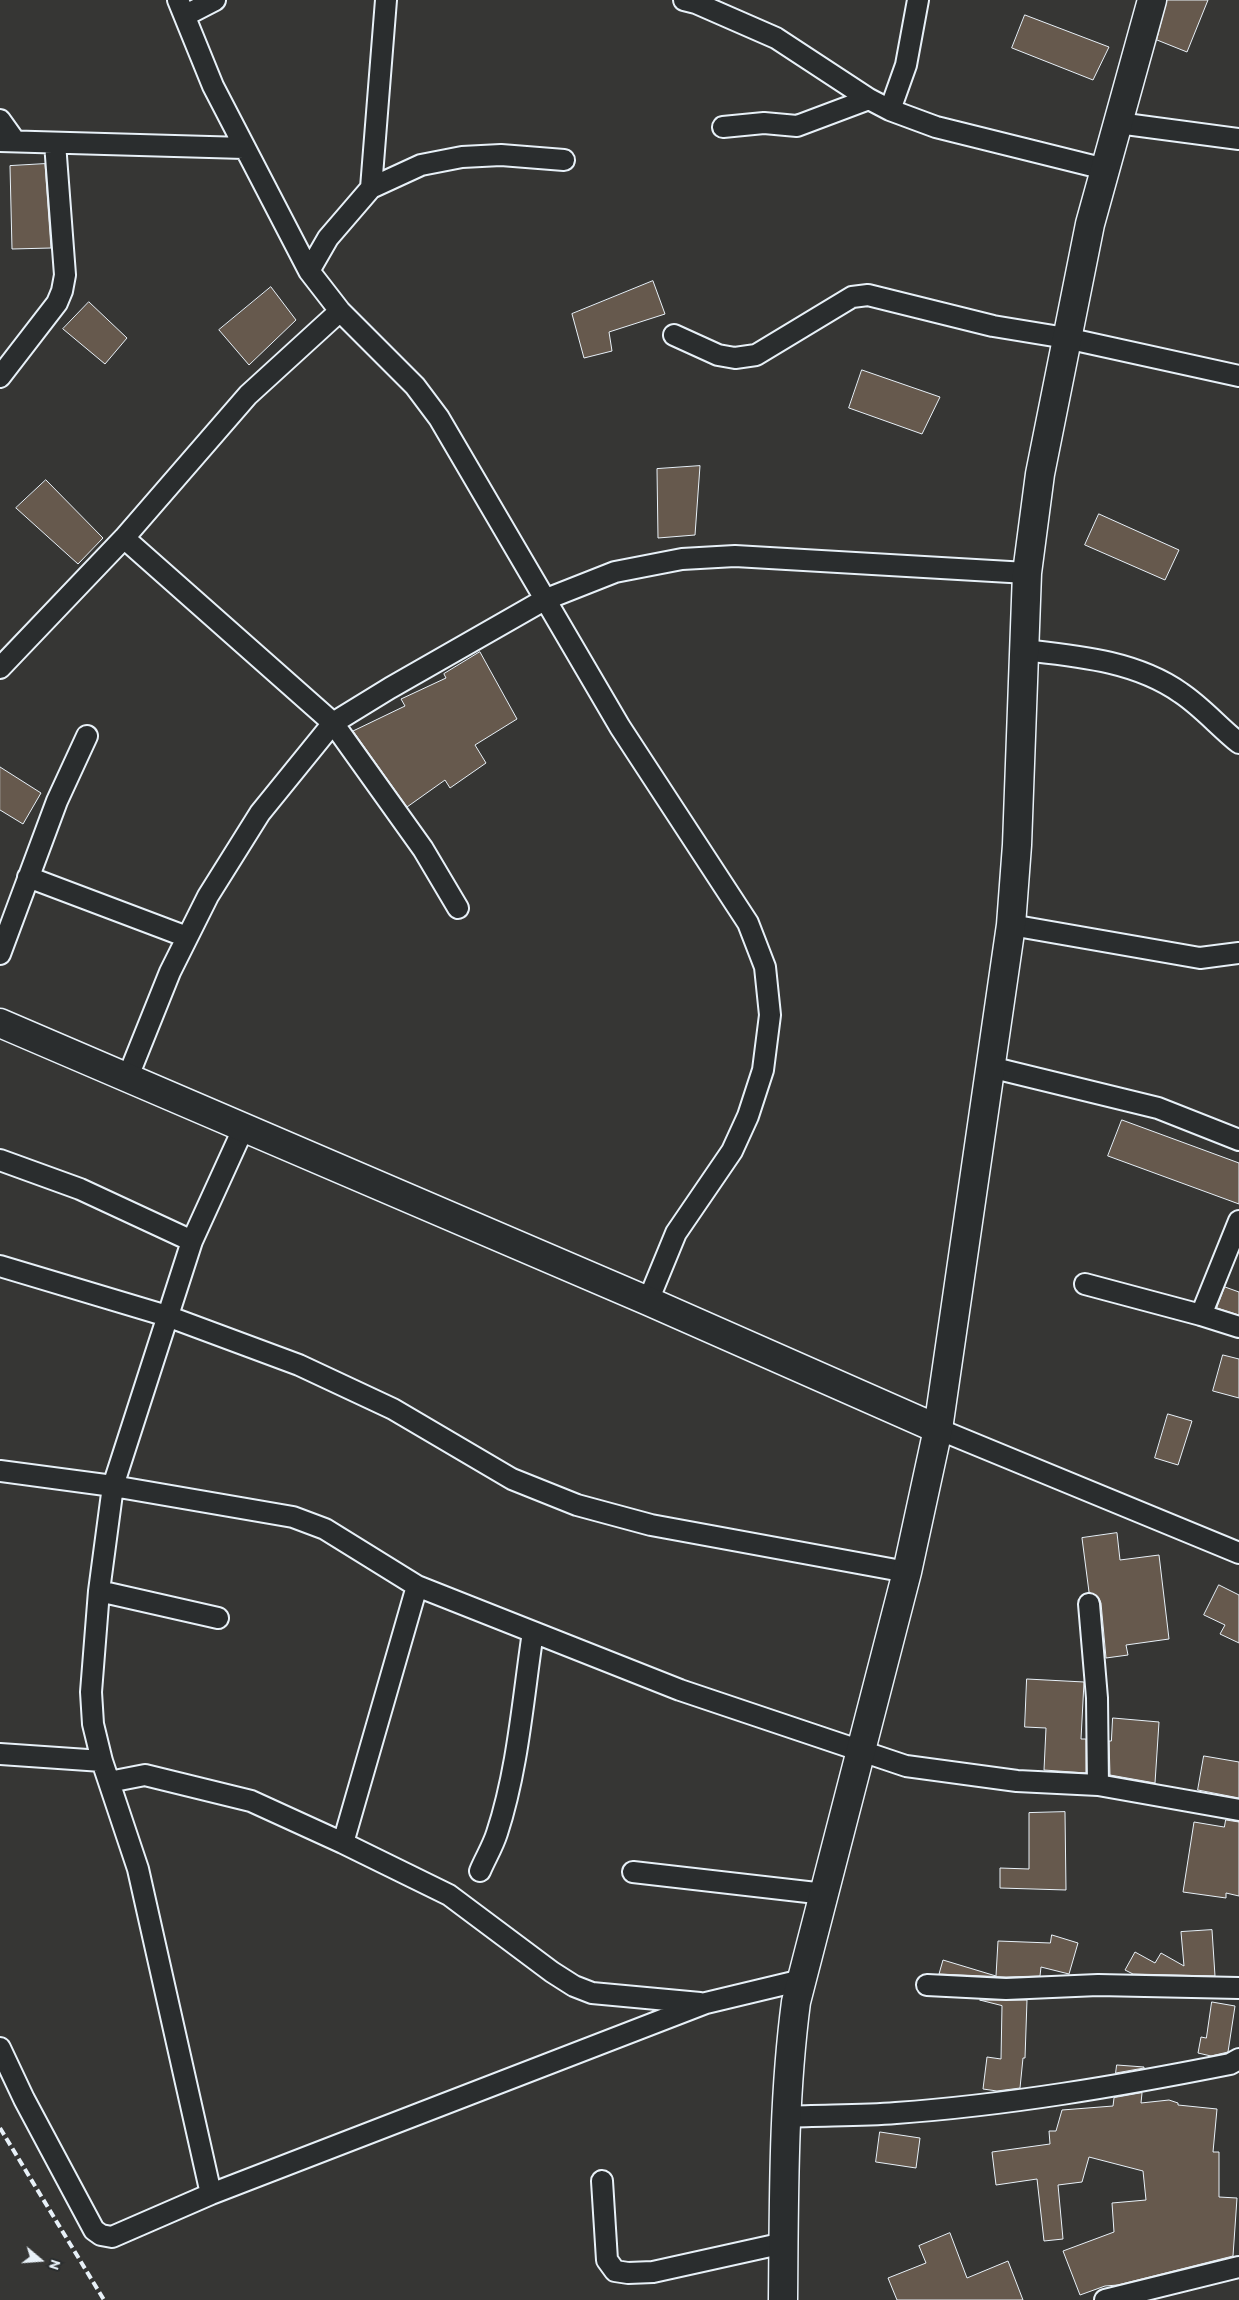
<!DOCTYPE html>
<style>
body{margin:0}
#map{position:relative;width:1239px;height:2300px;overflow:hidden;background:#363634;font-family:Itim,sans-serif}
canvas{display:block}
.north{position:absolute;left:15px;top:2235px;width:50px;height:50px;-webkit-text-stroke:4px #2a2d2e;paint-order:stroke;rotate:108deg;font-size:14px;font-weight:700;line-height:20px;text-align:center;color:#e8f1f8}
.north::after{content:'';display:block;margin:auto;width:18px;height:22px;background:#e8f1f8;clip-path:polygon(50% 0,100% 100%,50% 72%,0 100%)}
</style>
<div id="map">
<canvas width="1239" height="2300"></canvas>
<div class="north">N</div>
</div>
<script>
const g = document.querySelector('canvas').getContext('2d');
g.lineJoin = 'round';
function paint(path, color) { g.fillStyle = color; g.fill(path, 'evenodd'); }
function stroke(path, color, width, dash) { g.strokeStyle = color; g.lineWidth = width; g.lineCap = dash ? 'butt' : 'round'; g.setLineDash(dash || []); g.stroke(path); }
const building = new Path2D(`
 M 1167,0 L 1208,0 L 1187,52 L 1157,40 Z
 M 1025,15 L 1109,47 L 1093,80 L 1012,48 Z
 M 45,164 L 51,248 L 12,249 L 10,166 Z
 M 653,281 L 665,314 L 609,332 L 612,351 L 584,358 L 572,314 Z
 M 271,287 L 296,320 L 249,365 L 219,330 Z
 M 89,302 L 127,338 L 105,364 L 63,329 Z
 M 862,370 L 940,397 L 922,434 L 849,408 Z
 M 700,466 L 695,535 L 658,538 L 657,469 Z
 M 46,480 L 103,538 L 78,564 L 16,508 Z
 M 1099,514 L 1179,550 L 1165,580 L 1085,545 Z
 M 480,652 L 517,719 L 475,745 L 486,763 L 450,788 L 445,780 L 407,807 L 353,731 L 405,706 L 401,699 L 446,678 L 444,674 Z
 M 0,767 L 41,793 L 23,824 L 0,810 Z
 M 1122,1120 L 1239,1163 L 1239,1204 L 1108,1156 Z
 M 1225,1287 L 1239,1292 L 1239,1315 L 1217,1308 Z
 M 1223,1355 L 1239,1359 L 1239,1398 L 1213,1391 Z
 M 1168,1414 L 1192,1421 L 1178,1465 L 1155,1458 Z
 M 1117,1533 L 1120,1560 L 1159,1555 L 1169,1639 L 1126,1645 L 1128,1655 L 1106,1658 L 1101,1603 L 1098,1597 L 1089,1592 L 1082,1538 Z
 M 1219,1585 L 1239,1595 L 1239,1643 L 1220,1634 L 1225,1625 L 1204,1615 Z
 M 1027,1679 L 1084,1682 L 1081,1739 L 1086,1739 L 1086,1773 L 1044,1770 L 1046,1728 L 1025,1727 Z
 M 1113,1718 L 1159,1722 L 1155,1783 L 1110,1775 L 1109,1741 L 1111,1741 Z
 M 1204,1756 L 1239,1762 L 1239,1798 L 1198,1790 Z
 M 1065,1812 L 1066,1890 L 1000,1888 L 1000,1868 L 1029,1869 L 1029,1813 Z
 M 1226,1820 L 1239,1822 L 1239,1896 L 1226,1893 L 1226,1898 L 1183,1892 L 1194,1822 L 1224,1827 Z
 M 1212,1930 L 1215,1976 L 1133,1974 L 1125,1970 L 1135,1952 L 1155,1963 L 1161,1953 L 1184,1966 L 1181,1932 Z
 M 1052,1935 L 1078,1943 L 1069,1974 L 1041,1967 L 1040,1976 L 1006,1977 L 939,1974 L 943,1960 L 996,1976 L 998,1941 L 1050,1943 Z
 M 980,2000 L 1027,2000 L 1025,2058 L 1023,2058 L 1020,2088 L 997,2091 L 983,2089 L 987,2057 L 1001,2059 L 1002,2006 Z
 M 1212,2002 L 1235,2006 L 1228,2052 L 1211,2056 L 1198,2053 L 1201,2037 L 1206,2038 Z
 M 1117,2065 L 1144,2067 L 1144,2068 L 1116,2073 Z
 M 1142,2093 L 1141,2103 L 1169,2100 L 1178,2103 L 1178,2105 L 1217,2109 L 1213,2152 L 1219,2152 L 1219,2197 L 1237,2198 L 1233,2256 L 1118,2285 L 1105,2286 L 1080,2295 L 1063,2251 L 1114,2232 L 1112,2203 L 1146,2200 L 1143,2171 L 1089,2157 L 1082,2182 L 1058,2185 L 1063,2239 L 1044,2241 L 1037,2179 L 996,2185 L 992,2152 L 1050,2144 L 1049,2131 L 1056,2131 L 1062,2110 L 1113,2106 L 1114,2098 Z
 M 880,2132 L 920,2138 L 916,2168 L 876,2162 Z
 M 950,2233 L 967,2278 L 1008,2261 L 1023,2300 L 897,2300 L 888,2278 L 926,2263 L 919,2246 Z`);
const street = new Path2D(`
 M 178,0 L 213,86 L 309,271 L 340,311 L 415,386 L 439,418 L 620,727 L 748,923 L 765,967 L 770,1015 L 763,1070 L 748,1116 L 732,1151 L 676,1233 L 648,1301
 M 684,0 L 696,3 L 776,38 L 869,99 L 890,110 L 936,127 L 1105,169
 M 186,15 L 215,0
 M 890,110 L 906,65 L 918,0
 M 0,120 L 15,141
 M 1118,123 L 1239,139
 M 723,127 L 764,123 L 797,126 L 869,99
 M 0,141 L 244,148
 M 371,188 L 386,0
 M 309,271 L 328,238 L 371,188 L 421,165 L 462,157 L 501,155 L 564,160
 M 674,335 L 718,355 L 735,358 L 756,355 L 852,297 L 868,295 L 993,326 L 1066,338 L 1239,376
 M 0,377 L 57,303 L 62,291 L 65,275 L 55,143
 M 124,538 L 333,723 L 423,849 L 458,908
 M 1024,650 C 1077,656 1136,661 1181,693 C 1202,707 1219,727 1239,743
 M 0,668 L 124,538 L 248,395 L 340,311
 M 28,877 L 187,937
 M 1011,925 L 1200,958 L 1239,953
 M 0,954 L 57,801 L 87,736
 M 990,1067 L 1158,1108 L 1239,1140
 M 127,1079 L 170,972 L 208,896 L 260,813 L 333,723 L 390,688 L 544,600 L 615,572 L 682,559 L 735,556 L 1027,573
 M 0,1160 L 80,1189 L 192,1241
 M 0,1266 L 167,1316 L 299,1365 L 393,1409 L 512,1479 L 577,1505 L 651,1525 L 907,1572
 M 1085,1284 L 1201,1315 L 1239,1327
 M 1201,1315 L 1239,1221
 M 938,1429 L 1239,1553
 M 0,1471 L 113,1486 L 293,1517 L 325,1529 L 417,1586 L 680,1690 L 906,1766 L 1017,1781 L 1098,1785 L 1239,1810
 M 99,1591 L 218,1618
 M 1089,1604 L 1097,1698 L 1098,1785
 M 0,1754 L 102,1761
 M 109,1782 L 145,1775 L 251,1801 L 343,1843 L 449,1895 L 552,1972 L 574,1986 L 592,1993 L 700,2003
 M 343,1843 L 417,1586
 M 480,1871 C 485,1859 493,1846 497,1833 C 518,1769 523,1698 533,1632
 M 633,1872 L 825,1894
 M 927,1985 L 1006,1989 L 1098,1985 L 1239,1988
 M 0,2048 L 24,2099 L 94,2230 L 101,2235 L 112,2237 L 211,2194 L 706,2003 L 802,1980
 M 786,2117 C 822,2115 859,2116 896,2113 C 1008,2105 1119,2086 1230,2064 L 1239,2059
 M 602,2181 L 607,2260 L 615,2271 L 628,2273 L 653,2272 L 784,2243
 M 211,2194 L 138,1869 L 102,1761 L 93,1724 L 91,1692 L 99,1591 L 113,1486 L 192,1241 L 244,1127
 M 1105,2300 L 1239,2267`);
const secondary = new Path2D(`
 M 0,1023 L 648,1301 L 938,1429
 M 783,2300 C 784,2200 783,2101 796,2002 L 907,1572 L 938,1429 L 1011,925 L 1017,845 L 1027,573 L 1040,474 L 1090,224 L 1152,0`);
const rail = new Path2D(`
 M 0,2128 L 104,2300`);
paint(building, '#66594d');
stroke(building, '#e8f1f8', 1);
stroke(street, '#e8f1f8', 24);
stroke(secondary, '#e8f1f8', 31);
stroke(street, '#2a2d2e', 20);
stroke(secondary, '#2a2d2e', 28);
stroke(rail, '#e8f1f8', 4, [8, 4]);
</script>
